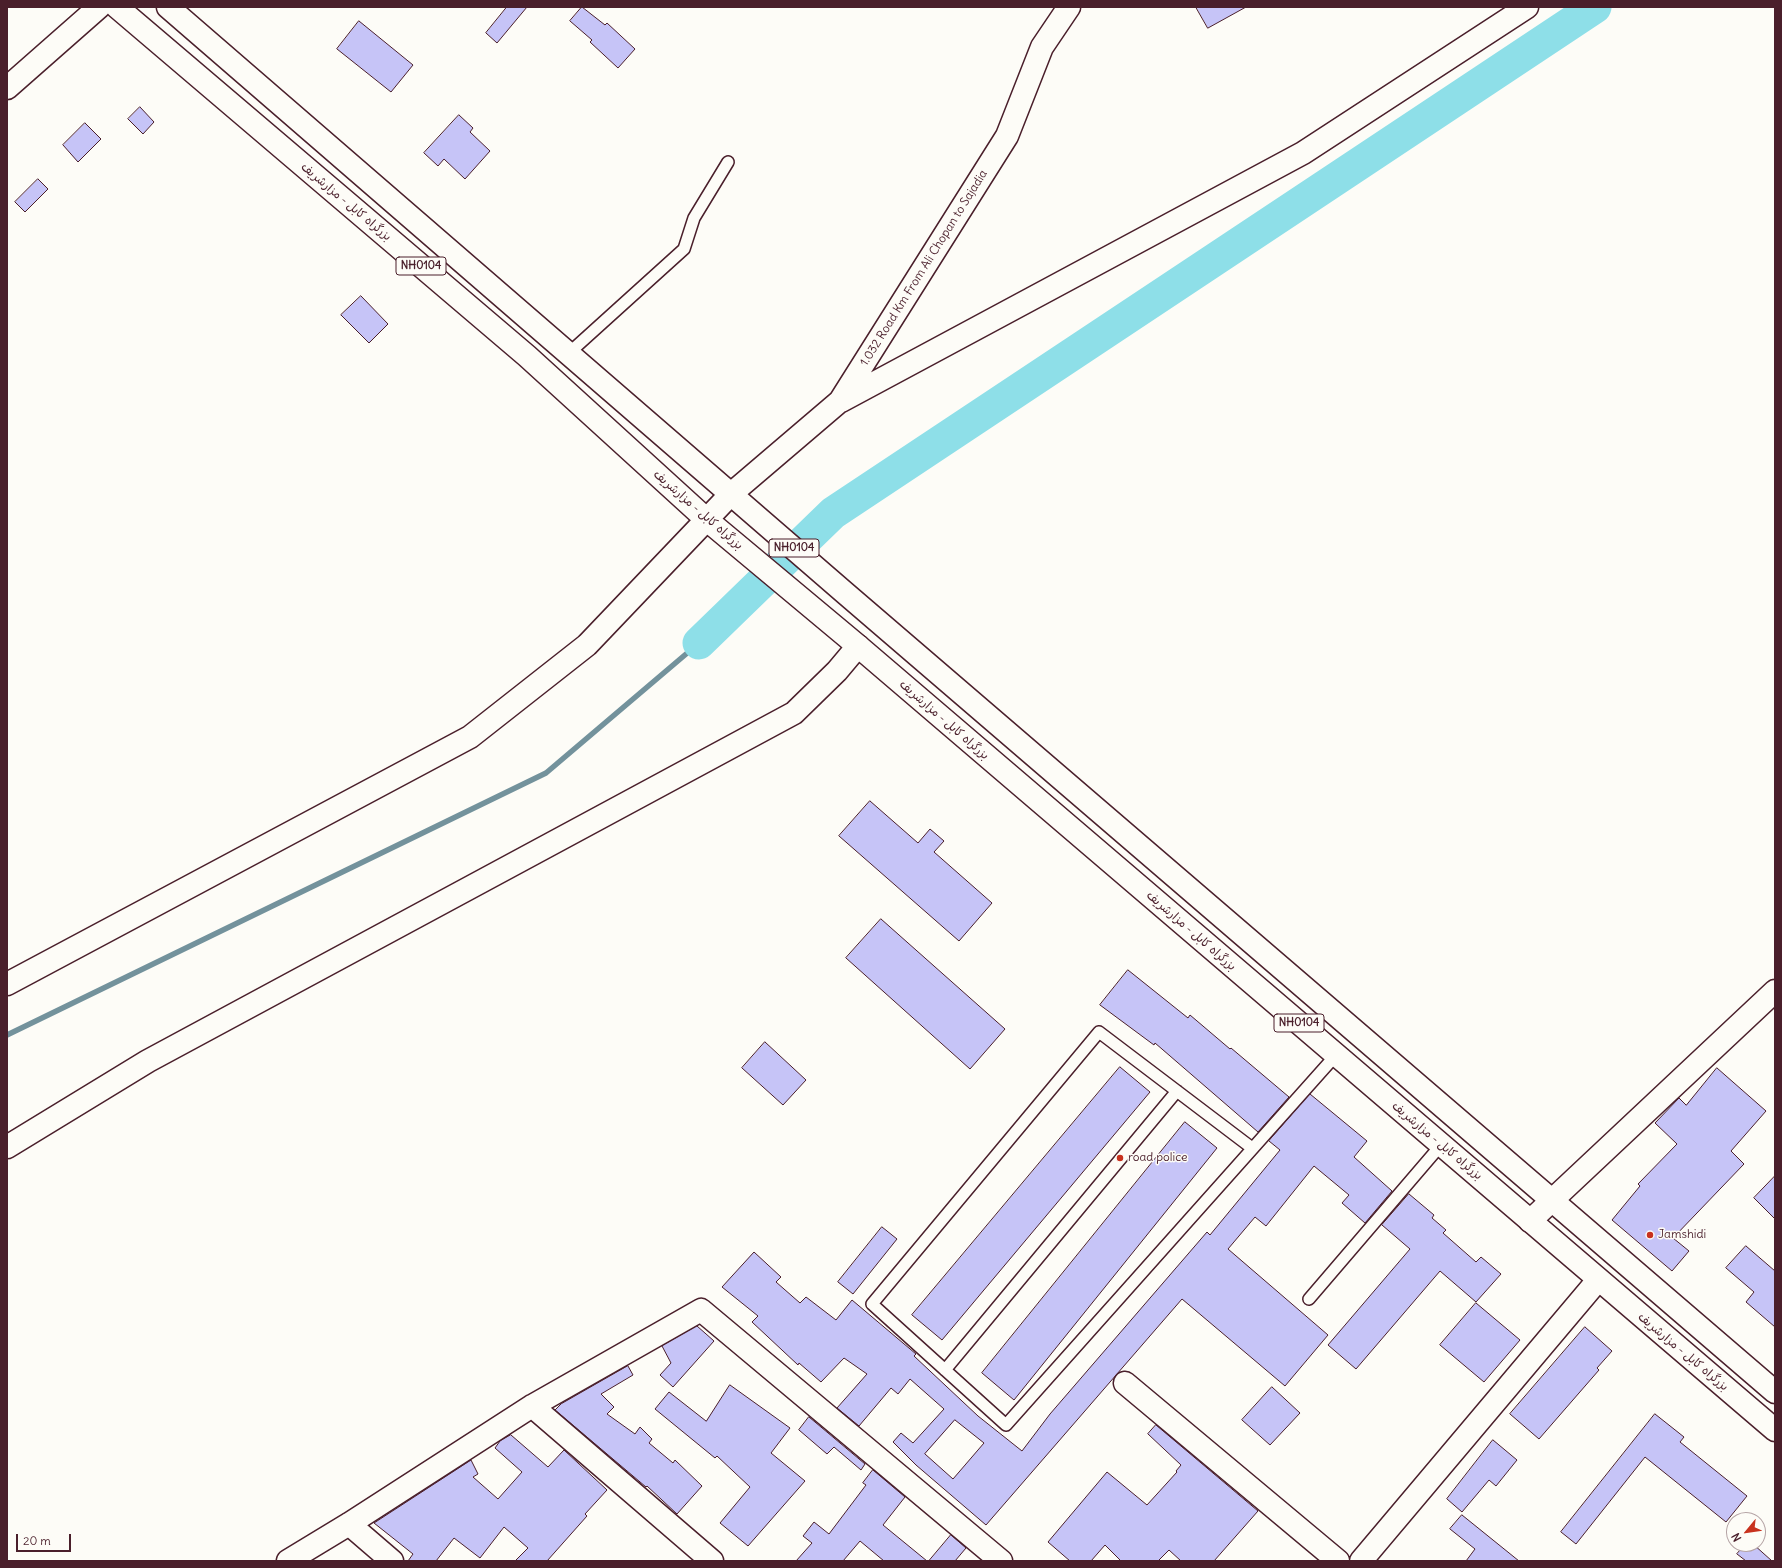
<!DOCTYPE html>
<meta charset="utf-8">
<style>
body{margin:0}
#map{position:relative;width:1782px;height:1568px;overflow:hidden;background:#fdfcf7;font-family:Delius,sans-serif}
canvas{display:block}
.frame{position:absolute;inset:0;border:8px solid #4a1f2b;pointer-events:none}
.north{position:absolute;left:1726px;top:1512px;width:40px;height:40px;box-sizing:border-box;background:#fdfcf7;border:1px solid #b5a4a5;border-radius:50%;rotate:241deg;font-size:11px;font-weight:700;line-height:16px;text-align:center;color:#4a1f2b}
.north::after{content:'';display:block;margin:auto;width:14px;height:18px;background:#c8321e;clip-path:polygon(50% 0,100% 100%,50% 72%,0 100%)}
.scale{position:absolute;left:16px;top:1534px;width:55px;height:18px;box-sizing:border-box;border:2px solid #4a1f2b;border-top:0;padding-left:5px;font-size:12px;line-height:14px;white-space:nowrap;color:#4a1f2b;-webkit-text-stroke:3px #fdfcf7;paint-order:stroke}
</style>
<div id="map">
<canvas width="1782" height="1568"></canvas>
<div class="frame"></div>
<div class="north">N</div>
<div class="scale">20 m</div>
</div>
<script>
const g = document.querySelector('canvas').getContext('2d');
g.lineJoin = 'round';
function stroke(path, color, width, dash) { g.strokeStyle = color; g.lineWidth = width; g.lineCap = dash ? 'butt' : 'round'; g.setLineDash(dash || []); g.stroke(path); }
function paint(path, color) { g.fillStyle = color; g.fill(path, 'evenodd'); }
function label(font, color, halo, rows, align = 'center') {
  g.font = font + ' Delius,"Playpen Sans Arabic",sans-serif'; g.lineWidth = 3; g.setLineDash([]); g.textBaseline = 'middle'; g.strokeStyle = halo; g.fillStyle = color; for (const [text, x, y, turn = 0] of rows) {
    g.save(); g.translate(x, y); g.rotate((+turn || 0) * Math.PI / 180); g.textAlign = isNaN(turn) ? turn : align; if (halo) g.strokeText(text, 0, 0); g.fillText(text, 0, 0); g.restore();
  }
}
const stream = new Path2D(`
 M 7,1035 L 546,773 L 699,643`);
const river = new Path2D(`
 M 699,643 L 833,513 L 1595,7`);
const building = new Path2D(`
 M 507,7 L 527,7 L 497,43 L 486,33 Z
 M 582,7 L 605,25 L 607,23 L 635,49 L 618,68 L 590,42 L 592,40 L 570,21 Z
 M 1196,7 L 1246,7 L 1208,28 Z
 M 359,21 L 413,65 L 391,92 L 337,49 Z
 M 140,107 L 154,122 L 143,134 L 128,119 Z
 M 459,115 L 473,128 L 470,132 L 490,151 L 465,179 L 444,159 L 438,166 L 424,153 Z
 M 85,123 L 101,139 L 78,162 L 63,145 Z
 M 38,179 L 48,189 L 25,212 L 15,202 Z
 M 361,296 L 388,324 L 369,343 L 341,315 Z
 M 870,801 L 918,843 L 930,829 L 944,841 L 934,852 L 992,903 L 959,941 L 839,836 Z
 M 881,919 L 1005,1029 L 970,1069 L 846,958 Z
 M 1128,970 L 1188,1018 L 1190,1015 L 1230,1049 L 1231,1048 L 1289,1097 L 1258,1132 L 1155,1043 L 1154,1045 L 1100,1005 Z
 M 765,1042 L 806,1080 L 783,1105 L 742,1068 Z
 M 1120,1067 L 1150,1092 L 942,1340 L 912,1315 Z
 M 1717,1068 L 1766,1111 L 1731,1151 L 1744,1164 L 1673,1238 L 1689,1251 L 1672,1271 L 1612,1220 L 1640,1186 L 1638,1184 L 1677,1144 L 1655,1123 L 1679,1098 L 1686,1105 Z
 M 1310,1094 L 1367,1141 L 1354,1157 L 1392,1191 L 1365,1223 L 1342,1203 L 1349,1195 L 1314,1166 L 1266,1226 L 1255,1217 L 1228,1249 L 1328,1335 L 1285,1386 L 1182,1299 L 986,1525 L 916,1465 L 893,1442 L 901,1433 L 913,1443 L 944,1409 L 910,1379 L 898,1394 L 891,1388 L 859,1426 L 837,1408 L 867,1374 L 844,1358 L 821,1382 L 799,1363 L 798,1365 L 752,1322 L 758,1316 L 722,1287 L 754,1252 L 781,1277 L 776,1282 L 800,1303 L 806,1297 L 836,1320 L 852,1300 L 916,1354 L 914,1356 L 978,1416 L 1022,1451 L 1050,1414 L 1207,1232 L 1210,1235 L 1280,1150 L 1269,1141 ZM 955,1420 L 984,1443 L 953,1479 L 925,1454 Z
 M 1185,1122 L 1217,1148 L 1014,1400 L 982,1373 Z
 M 1775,1176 L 1775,1219 L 1754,1198 Z
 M 1409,1194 L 1434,1215 L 1432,1218 L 1446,1230 L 1443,1233 L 1476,1262 L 1481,1257 L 1501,1274 L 1476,1302 L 1440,1271 L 1356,1369 L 1328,1345 L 1410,1249 L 1382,1225 Z
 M 882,1227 L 897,1239 L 853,1294 L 838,1282 Z
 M 1746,1246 L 1775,1271 L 1775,1327 L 1746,1302 L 1754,1292 L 1726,1268 Z
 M 1476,1303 L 1520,1340 L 1484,1382 L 1440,1345 Z
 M 697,1326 L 714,1341 L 673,1387 L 660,1375 L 671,1363 L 662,1346 Z
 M 1585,1327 L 1612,1351 L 1597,1368 L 1599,1370 L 1539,1439 L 1510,1414 Z
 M 628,1366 L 633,1375 L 601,1394 L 614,1407 L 607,1414 L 635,1434 L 640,1427 L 652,1439 L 649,1443 L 673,1463 L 675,1460 L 702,1486 L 677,1514 L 647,1486 L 646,1487 L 555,1410 L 561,1404 Z
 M 730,1385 L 790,1428 L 771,1453 L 805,1481 L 748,1546 L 720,1523 L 750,1487 L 717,1456 L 715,1458 L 655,1409 L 669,1392 L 706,1421 Z
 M 1272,1387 L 1300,1413 L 1270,1445 L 1242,1420 Z
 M 1655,1414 L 1684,1437 L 1680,1442 L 1747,1496 L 1726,1522 L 1645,1457 L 1576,1544 L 1561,1532 Z
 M 809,1417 L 865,1464 L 861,1470 L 834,1447 L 827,1454 L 799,1430 Z
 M 1156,1425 L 1258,1511 L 1214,1561 L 1181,1561 L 1169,1550 L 1158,1561 L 1121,1561 L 1105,1545 L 1091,1561 L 1070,1561 L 1048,1542 L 1107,1472 L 1147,1505 L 1177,1472 L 1176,1471 L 1181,1465 L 1148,1434 Z
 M 511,1435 L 548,1467 L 564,1450 L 607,1490 L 585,1514 L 587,1516 L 547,1561 L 515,1561 L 528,1548 L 504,1527 L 480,1558 L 454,1538 L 436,1561 L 408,1561 L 413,1554 L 374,1523 L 471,1460 L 478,1474 L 473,1477 L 498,1499 L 522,1472 L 495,1448 L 500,1441 Z
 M 1493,1440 L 1517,1460 L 1496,1486 L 1489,1480 L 1462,1512 L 1447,1499 Z
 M 873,1470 L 905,1497 L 883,1525 L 927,1561 L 884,1561 L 860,1541 L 843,1561 L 796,1561 L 812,1543 L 803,1536 L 814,1522 L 829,1534 L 866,1485 L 863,1483 Z
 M 1462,1515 L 1519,1561 L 1466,1561 L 1475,1549 L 1450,1529 Z
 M 951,1535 L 966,1548 L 955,1561 L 929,1561 Z
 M 1746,1544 L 1753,1544 L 1772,1561 L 1746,1561 L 1737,1554 Z`);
const service = new Path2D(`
 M 569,353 L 684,249 L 694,218 L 728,162
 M 1252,1148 L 1099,1032 L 872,1304 L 1006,1425 L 1336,1055
 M 1309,1299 L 1441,1145
 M 945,1370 L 1177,1091`);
const minor = new Path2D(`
 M 7,88 L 99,7
 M 841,401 L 1303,153 L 1527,7
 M 7,984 L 470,737 L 587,645 L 731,494 L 840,401 L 1007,136 L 1042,47 L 1069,7
 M 7,1147 L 148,1061 L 794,713 L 837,671 L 858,646
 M 1530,1221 L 1775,991
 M 1125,1383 L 1338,1561
 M 532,1406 L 712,1561
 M 349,1524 L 392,1561
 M 288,1561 L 349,1524 L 532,1406 L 701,1310 L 1001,1561
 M 1361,1561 L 1598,1280`);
const trunk = new Path2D(`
 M 117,7 L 527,356 L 707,520 L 858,646 L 1775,1430
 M 168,7 L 845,593 L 1775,1392`);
const markers = [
 [1120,1158,4,"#c8321e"],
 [1650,1235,4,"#c8321e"]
];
const shields = [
 [421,266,50],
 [794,548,50],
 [1299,1023,50]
];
const shieldNames = [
 ["NH0104",421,266],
 ["NH0104",794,548],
 ["NH0104",1299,1023]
];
const streetNames = [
 ["بزرگراه کابل - مزارشریف",346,202,40],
 ["1.032 Road Km From Ali Chopan to Sajadia",924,268,-58],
 ["بزرگراه کابل - مزارشریف",698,510,41],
 ["بزرگراه کابل - مزارشریف",944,720,41],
 ["بزرگراه کابل - مزارشریف",1191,931,41],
 ["بزرگراه کابل - مزارشریف",1437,1141,40],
 ["بزرگراه کابل - مزارشریف",1683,1352,40]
];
const poiNames = [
 ["road police",1128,1158],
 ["Jamshidi",1658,1235]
];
stroke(stream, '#73929c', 5.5);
stroke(river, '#8edfe8', 33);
paint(building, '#c6c4f7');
stroke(building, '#4a1f2b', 1);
stroke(service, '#4a1f2b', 14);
stroke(minor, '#4a1f2b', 25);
stroke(trunk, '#4a1f2b', 25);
stroke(service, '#fdfcf7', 11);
stroke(minor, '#fdfcf7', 22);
stroke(trunk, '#fdfcf7', 22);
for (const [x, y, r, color] of markers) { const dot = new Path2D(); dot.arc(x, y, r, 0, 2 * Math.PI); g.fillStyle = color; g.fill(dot); stroke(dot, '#fdfcf7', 1.5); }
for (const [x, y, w] of shields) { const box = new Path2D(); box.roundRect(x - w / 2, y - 9, w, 18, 3); g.fillStyle = '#fdfcf7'; g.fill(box); stroke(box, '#4a1f2b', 1); }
label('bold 11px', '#4a1f2b', null, shieldNames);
label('12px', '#4a1f2b', '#fdfcf7', streetNames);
label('12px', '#4a1f2b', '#fdfcf7', poiNames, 'left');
</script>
